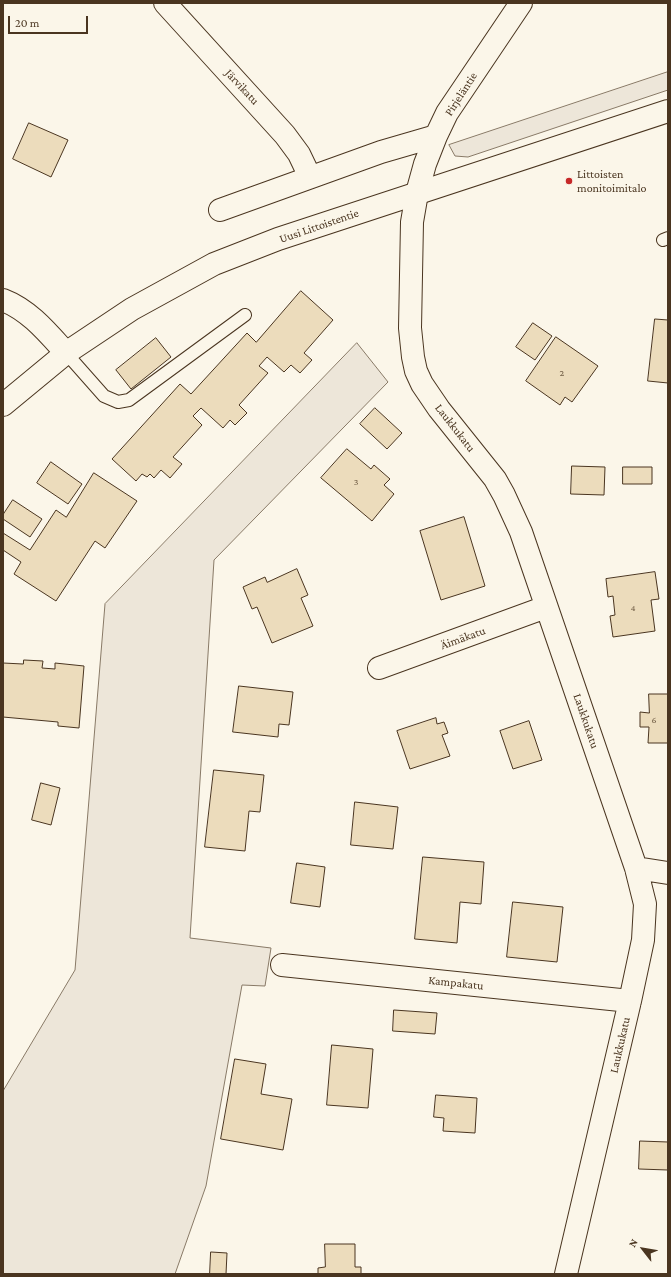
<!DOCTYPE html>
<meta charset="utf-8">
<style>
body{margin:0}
#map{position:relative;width:671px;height:1277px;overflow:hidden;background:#fbf6e9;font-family:"Crimson Pro",serif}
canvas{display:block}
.frame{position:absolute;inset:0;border:4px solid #4a3520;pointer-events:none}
.north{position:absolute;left:623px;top:1229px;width:40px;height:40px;-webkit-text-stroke:3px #fbf6e9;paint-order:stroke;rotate:301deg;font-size:11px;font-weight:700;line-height:16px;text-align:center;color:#4a3520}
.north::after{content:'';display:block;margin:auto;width:14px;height:18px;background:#4a3520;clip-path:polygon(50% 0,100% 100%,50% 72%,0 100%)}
.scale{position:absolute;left:8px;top:16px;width:80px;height:18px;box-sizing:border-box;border:2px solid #4a3520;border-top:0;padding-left:5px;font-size:12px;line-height:14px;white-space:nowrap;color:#4a3520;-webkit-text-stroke:3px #fbf6e9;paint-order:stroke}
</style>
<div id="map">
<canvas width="671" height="1277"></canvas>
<div class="frame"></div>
<div class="north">N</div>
<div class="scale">20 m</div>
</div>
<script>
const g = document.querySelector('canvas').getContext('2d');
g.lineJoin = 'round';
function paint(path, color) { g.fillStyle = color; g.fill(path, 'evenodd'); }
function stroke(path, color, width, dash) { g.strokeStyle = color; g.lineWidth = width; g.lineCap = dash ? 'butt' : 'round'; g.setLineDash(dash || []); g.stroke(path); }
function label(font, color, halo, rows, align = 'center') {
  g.font = font + ' "Crimson Pro",serif'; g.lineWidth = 3; g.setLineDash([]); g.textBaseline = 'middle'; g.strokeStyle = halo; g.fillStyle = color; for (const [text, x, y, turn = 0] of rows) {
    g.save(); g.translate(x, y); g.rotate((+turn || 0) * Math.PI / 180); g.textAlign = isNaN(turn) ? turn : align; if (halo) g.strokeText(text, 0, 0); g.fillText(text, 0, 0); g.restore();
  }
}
const green = new Path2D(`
 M 668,72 L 668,90 L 468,157 L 455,156 L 449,145 Z
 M 357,343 L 388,382 L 214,560 L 190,938 L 271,948 L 265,986 L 242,985 L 206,1186 L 175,1274 L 3,1274 L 3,1091 L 75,970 L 105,604 Z`);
const building = new Path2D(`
 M 29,123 L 68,140 L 51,177 L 13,159 Z
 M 301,291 L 333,320 L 304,353 L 312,360 L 300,373 L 291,365 L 284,372 L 267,357 L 259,366 L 268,373 L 239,405 L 247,413 L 235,425 L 230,420 L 223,428 L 201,408 L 193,416 L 202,425 L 173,457 L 182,464 L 170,478 L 161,470 L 154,478 L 150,474 L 147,477 L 142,474 L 136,481 L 112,459 L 180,384 L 191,394 L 247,333 L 256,342 Z
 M 655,319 L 668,320 L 668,383 L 648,381 Z
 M 533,323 L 552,336 L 535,360 L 516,347 Z
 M 556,337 L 598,366 L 572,402 L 565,397 L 560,405 L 526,381 Z
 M 156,338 L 171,357 L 131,389 L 116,370 Z
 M 375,408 L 402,433 L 387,449 L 360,424 Z
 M 347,449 L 371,469 L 374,465 L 390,479 L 384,485 L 394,494 L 372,521 L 321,478 Z
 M 51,462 L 82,484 L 68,504 L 37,483 Z
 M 572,466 L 605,467 L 604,495 L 571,494 Z
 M 623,467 L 652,467 L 652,484 L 623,484 Z
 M 94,473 L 137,501 L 105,548 L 95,541 L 56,601 L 14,574 L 21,562 L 3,550 L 3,533 L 30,550 L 56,510 L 66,517 Z
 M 13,500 L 42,519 L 30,537 L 3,519 L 3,515 Z
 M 464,517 L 485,586 L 441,600 L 420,531 Z
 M 297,569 L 308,595 L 301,598 L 313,626 L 272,643 L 257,607 L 252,609 L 243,587 L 265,577 L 267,582 Z
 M 655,572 L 659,599 L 651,600 L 655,631 L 613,637 L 610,616 L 615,615 L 613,596 L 608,597 L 606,579 Z
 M 24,660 L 43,661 L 42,668 L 55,669 L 55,663 L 84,666 L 79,728 L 58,726 L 58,722 L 3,717 L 3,663 L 23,664 Z
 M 239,686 L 293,692 L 289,725 L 279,724 L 278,737 L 233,732 Z
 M 649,694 L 668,694 L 668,743 L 648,743 L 649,727 L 640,727 L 640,712 L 649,713 Z
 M 436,718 L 437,724 L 444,722 L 448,733 L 442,735 L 450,756 L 410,769 L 397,731 Z
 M 529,721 L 542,760 L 513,769 L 500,731 Z
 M 214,770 L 264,775 L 260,812 L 249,811 L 245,851 L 205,847 Z
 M 41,783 L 60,788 L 51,825 L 32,820 Z
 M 355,802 L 398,807 L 393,849 L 351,845 Z
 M 423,857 L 484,862 L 481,904 L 460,902 L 457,943 L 415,939 Z
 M 297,863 L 325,867 L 320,907 L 291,903 Z
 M 513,902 L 563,907 L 557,962 L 507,957 Z
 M 394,1010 L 437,1013 L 435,1034 L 393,1031 Z
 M 332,1045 L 373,1049 L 368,1108 L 327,1105 Z
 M 235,1059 L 266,1064 L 261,1094 L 292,1099 L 283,1150 L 221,1139 Z
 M 436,1095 L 477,1098 L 475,1133 L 443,1131 L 444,1118 L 434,1117 Z
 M 640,1141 L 668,1142 L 668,1170 L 639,1169 Z
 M 325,1244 L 355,1244 L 355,1267 L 361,1267 L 361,1274 L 318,1274 L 318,1268 L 325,1267 Z
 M 211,1252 L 227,1253 L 226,1274 L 210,1274 Z`);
const service = new Path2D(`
 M 663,240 L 668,238
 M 66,353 L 104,396 L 118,402 L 129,400 L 245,315`);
const minor = new Path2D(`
 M 165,3 L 285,135 L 299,154 L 310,177
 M 521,3 L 447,113 L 436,136 L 425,164 L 417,193 L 412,222 L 410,328 L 413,357 L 416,371 L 422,384 L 439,409 L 495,479 L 504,495 L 521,532 L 636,868 L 645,904 L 643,940 L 630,1001 L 566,1274
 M 220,210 L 381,152 L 436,136
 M 3,300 C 29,310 47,332 66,353
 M 379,668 L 546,607
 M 636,868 L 668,873
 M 282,965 L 630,1001`);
const tertiary = new Path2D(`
 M 3,405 L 66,353 L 132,309 L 214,264 L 278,239 L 668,111`);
const markers = [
 [569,181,4,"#c62828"]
];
const numberNames = [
 ["2",562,373],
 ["3",356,482],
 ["4",633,608],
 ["6",654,720]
];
const streetNames = [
 ["Järvikatu",242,87,47],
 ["Pirjeläntie",461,94,-57],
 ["Uusi Littoistentie",319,226,-19],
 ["Laukkukatu",455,428,52],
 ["Äimäkatu",463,638,-20],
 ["Laukkukatu",586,721,71],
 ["Kampakatu",456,983,6],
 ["Laukkukatu",620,1045,-77]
];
const poiNames = [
 ["Littoisten",577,174],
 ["monitoimitalo",577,188]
];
paint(green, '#ede6d9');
stroke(green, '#887966', 1);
paint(building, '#ecdcbc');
stroke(building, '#4a3520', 1);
stroke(service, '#4a3520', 14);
stroke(minor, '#4a3520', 24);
stroke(tertiary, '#4a3520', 24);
stroke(service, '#fbf6e9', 12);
stroke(minor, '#fbf6e9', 22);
stroke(tertiary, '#fbf6e9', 22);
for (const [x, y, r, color] of markers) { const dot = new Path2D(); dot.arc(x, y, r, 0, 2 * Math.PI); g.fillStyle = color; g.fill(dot); stroke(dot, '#fbf6e9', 1.5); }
label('10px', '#725f47', null, numberNames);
label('12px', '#4a3520', '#fbf6e9', streetNames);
label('12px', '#4a3520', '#fbf6e9', poiNames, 'left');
</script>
